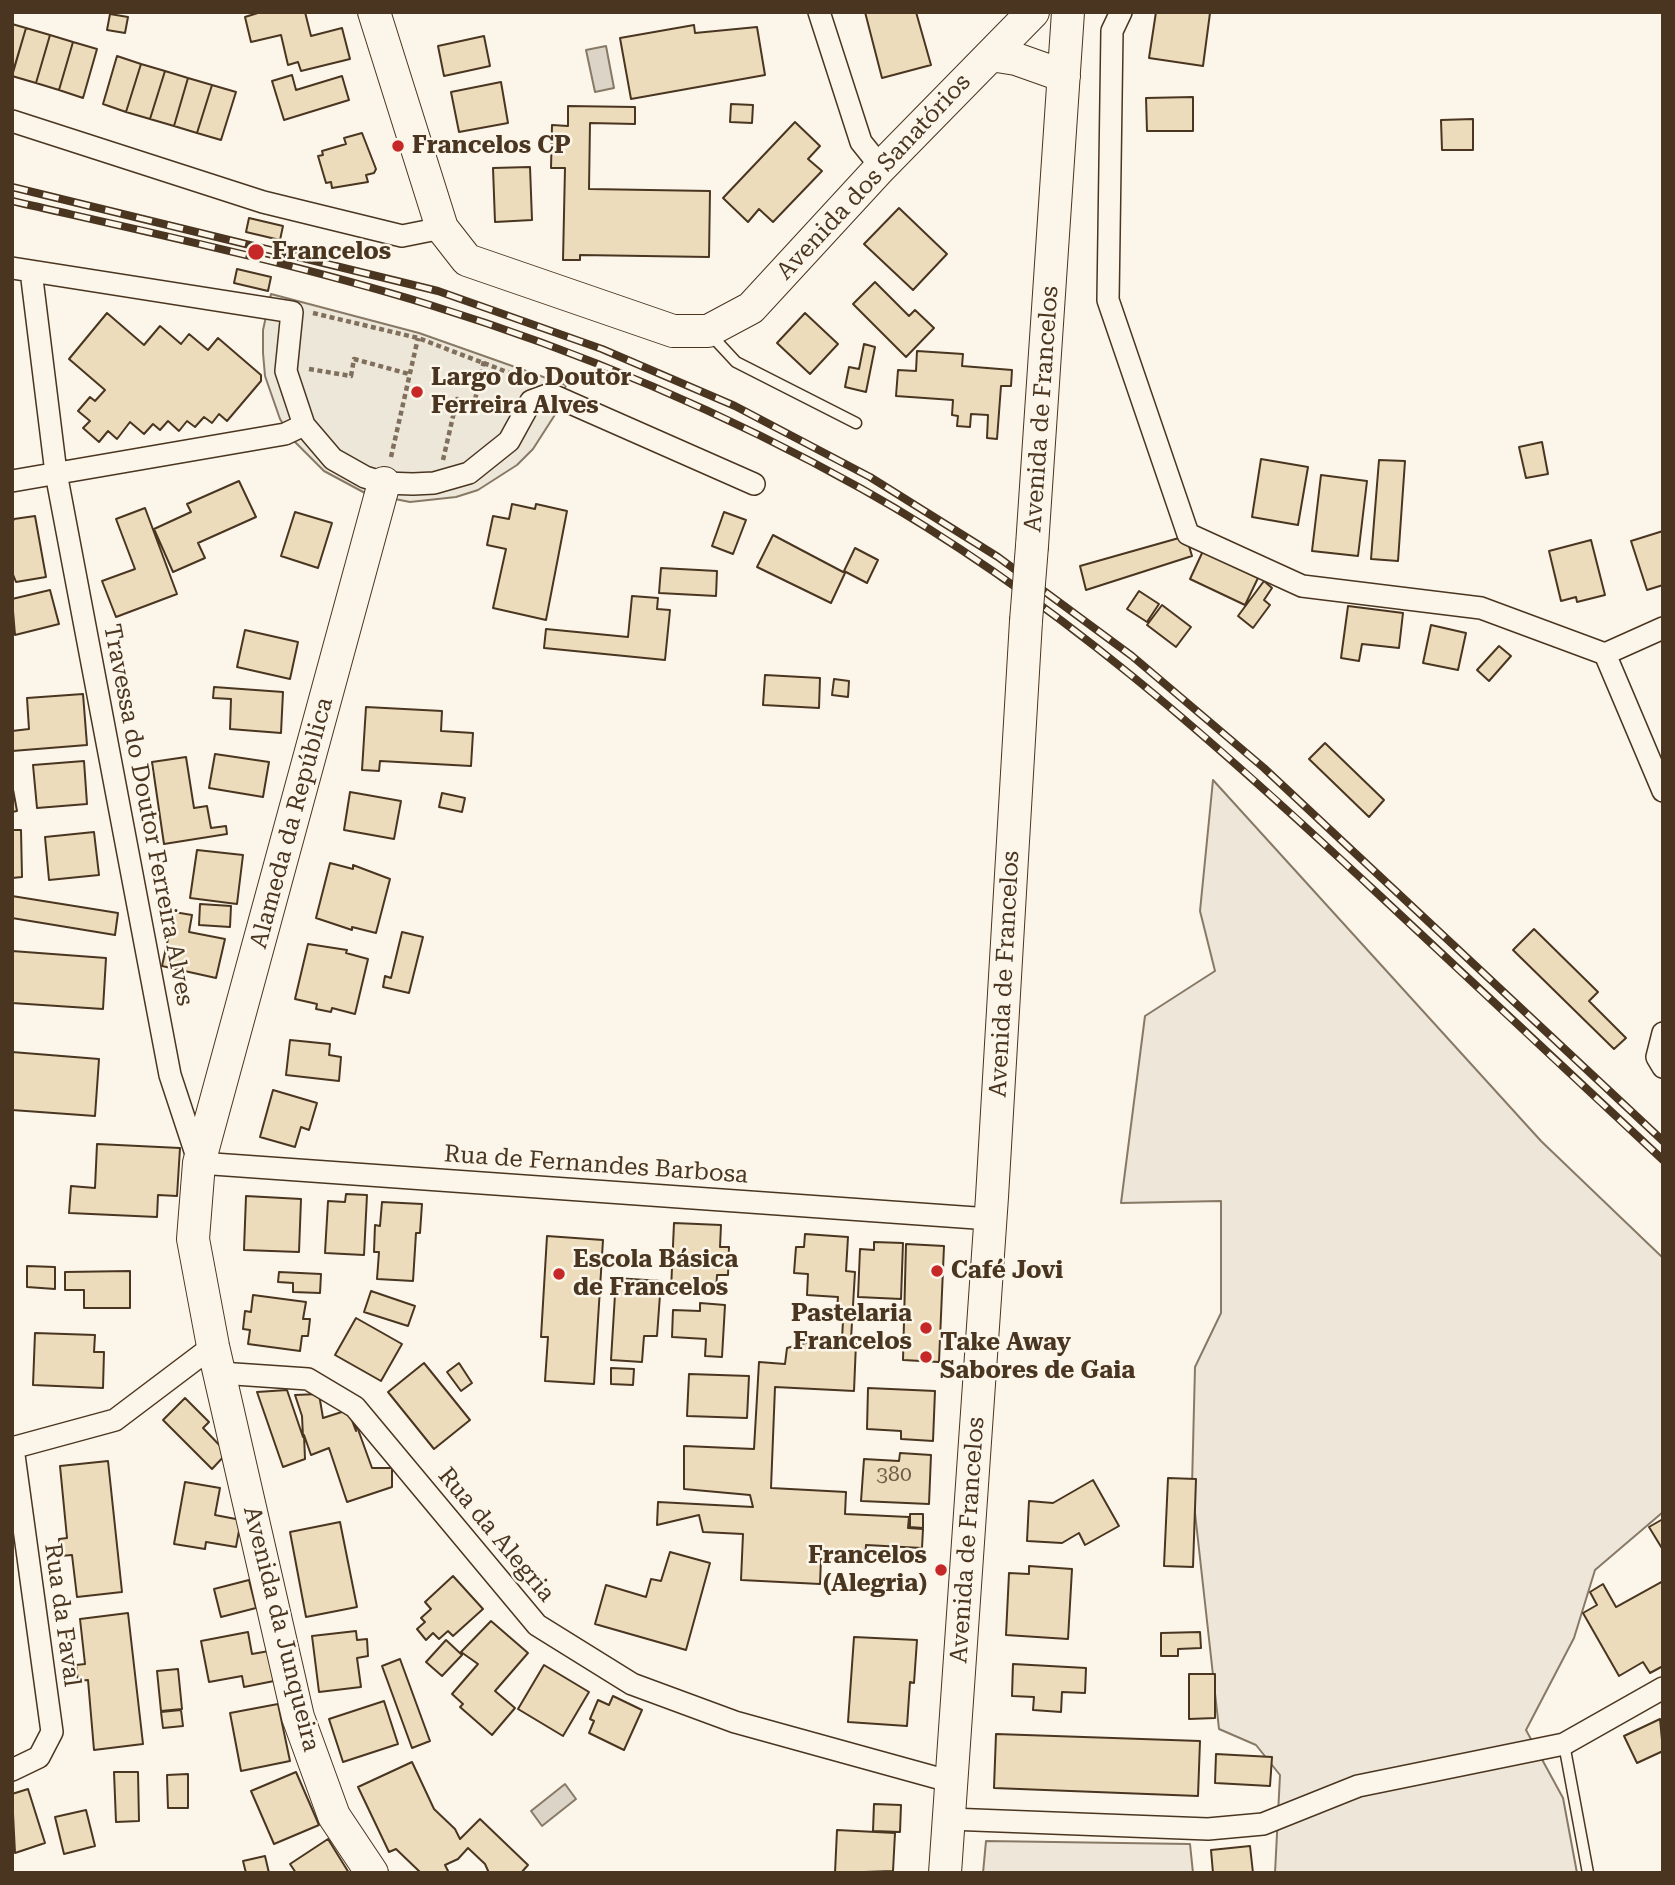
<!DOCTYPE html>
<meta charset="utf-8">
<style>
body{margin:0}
#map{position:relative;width:1675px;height:1885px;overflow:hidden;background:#fbf6e9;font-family:"Roboto Serif",serif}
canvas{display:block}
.frame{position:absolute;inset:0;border:14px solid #4a3520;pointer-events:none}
</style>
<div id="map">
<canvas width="1675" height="1885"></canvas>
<div class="frame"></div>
</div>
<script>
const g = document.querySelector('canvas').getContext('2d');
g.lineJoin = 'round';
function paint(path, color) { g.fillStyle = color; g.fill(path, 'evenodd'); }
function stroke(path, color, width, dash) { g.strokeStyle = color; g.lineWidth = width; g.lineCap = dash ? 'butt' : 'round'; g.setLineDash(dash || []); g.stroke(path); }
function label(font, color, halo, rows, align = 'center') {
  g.font = font + ' "Roboto Serif",serif'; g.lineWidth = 5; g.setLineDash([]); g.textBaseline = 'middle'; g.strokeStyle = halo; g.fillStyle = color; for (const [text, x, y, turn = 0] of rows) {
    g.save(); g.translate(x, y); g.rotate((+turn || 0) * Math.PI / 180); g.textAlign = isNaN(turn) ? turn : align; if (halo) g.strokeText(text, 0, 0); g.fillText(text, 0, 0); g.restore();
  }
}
const green = new Path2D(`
 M 1213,780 L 1541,1141 L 1663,1258 L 1663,1512 L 1595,1570 L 1574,1638 L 1526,1730 L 1563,1798 L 1577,1873 L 1275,1873 L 1280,1775 L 1256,1745 L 1219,1729 L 1192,1486 L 1195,1367 L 1221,1313 L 1221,1201 L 1121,1203 L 1145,1016 L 1215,971 L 1200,911 Z
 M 986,1841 L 1190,1844 L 1193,1873 L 983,1873 Z`);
const parking = new Path2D(`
 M 271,294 L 419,333 L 566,385 L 558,410 L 533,449 L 517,465 L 478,490 L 456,497 L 410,502 L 365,493 L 324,471 L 292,439 L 280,419 L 265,376 L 263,353 L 263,330 Z`);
const water = new Path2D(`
 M 606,46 L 614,88 L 595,92 L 586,50 Z
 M 565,1784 L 576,1799 L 542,1826 L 531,1811 Z`);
const building = new Path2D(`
 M 261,12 L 305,12 L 311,36 L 342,28 L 350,59 L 301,71 L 298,62 L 288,65 L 281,35 L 251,42 L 245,17 Z
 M 865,12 L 916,12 L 931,65 L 882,78 Z
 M 1156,12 L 1210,13 L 1203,66 L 1149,58 Z
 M 110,14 L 128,17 L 125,33 L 107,30 Z
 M 12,24 L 26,28 L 12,75 Z
 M 694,25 L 695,33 L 757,27 L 765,75 L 631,99 L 620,38 Z
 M 26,28 L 50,35 L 36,83 L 12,76 Z
 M 50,35 L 73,42 L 59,90 L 36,83 Z
 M 484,36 L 490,66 L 444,76 L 438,46 Z
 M 73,42 L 97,49 L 83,98 L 59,90 Z
 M 117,56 L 141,64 L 126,112 L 103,104 Z
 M 141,64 L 165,71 L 150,119 L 126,112 Z
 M 165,71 L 188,78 L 174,126 L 150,119 Z
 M 292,75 L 296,90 L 342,76 L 349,100 L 284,120 L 272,81 Z
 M 188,78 L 212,85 L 197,133 L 174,126 Z
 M 501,82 L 508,123 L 459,132 L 451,92 Z
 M 212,85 L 236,92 L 221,140 L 197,133 Z
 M 1193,97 L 1193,131 L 1147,131 L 1146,98 Z
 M 731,104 L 753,105 L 752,123 L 730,122 Z
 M 568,106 L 635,107 L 635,124 L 590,123 L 589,189 L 710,191 L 709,257 L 580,255 L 580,260 L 563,260 L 565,168 L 551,168 L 552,125 L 568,126 Z
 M 1473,119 L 1473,150 L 1442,150 L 1441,120 Z
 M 795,122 L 820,146 L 808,159 L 822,171 L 773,222 L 759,209 L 748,222 L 723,198 Z
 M 362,133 L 376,169 L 374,173 L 366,175 L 368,182 L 332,188 L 331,182 L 326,183 L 318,156 L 323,155 L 322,151 L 346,144 L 344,138 Z
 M 530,167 L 532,220 L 495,222 L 493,168 Z
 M 899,208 L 947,254 L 913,290 L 864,244 Z
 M 249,218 L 283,226 L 280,240 L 246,232 Z
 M 237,269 L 271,277 L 268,291 L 234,283 Z
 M 875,282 L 909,316 L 915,310 L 934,328 L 906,357 L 853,304 Z
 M 107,313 L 144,345 L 160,326 L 181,344 L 189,334 L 208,350 L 218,338 L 261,375 L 261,381 L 227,421 L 219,414 L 212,423 L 204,417 L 195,427 L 187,421 L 179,431 L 168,421 L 160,430 L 153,424 L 144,434 L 130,422 L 117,439 L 108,431 L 99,442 L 83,428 L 90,421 L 78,411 L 90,397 L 95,401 L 105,390 L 69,359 Z
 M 805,313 L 838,344 L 810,374 L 777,343 Z
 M 864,344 L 875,347 L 866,392 L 845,387 L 849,367 L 859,369 Z
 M 917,351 L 963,354 L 962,366 L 1012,370 L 1011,386 L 1001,386 L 997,439 L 987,438 L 988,415 L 971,414 L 970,427 L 957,426 L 958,416 L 952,415 L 953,400 L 896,396 L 898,370 L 916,371 Z
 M 1542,442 L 1548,474 L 1526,478 L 1519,447 Z
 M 1261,459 L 1308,467 L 1298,525 L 1252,517 Z
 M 1379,460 L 1405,461 L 1398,561 L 1371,559 Z
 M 1321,475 L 1367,481 L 1358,556 L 1312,551 Z
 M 239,481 L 256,517 L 198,543 L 205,558 L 173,572 L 154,529 L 191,512 L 187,504 Z
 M 512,504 L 535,509 L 536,504 L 567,511 L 546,620 L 493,608 L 506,549 L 487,545 L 493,516 L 509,519 Z
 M 145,508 L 177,594 L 116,617 L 102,581 L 135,569 L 116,519 Z
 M 295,512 L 332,523 L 318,568 L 281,556 Z
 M 724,512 L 746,520 L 733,554 L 712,546 Z
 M 35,516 L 46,577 L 16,582 L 12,572 L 12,523 L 14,519 Z
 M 1663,531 L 1663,585 L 1647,590 L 1631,541 Z
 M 773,535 L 845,573 L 831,603 L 757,567 Z
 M 1186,536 L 1192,556 L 1086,590 L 1080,566 Z
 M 1591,540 L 1605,595 L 1577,602 L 1576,597 L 1561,601 L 1549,551 Z
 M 855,548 L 878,560 L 867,583 L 844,571 Z
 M 1203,551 L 1258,578 L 1245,605 L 1190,579 Z
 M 661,568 L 717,571 L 716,596 L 659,593 Z
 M 1264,581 L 1272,588 L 1264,600 L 1270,605 L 1253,628 L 1238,616 Z
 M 50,590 L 59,624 L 15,635 L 12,599 Z
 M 1139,591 L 1159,604 L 1147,622 L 1127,609 Z
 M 632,596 L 658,598 L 657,609 L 670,610 L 665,660 L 544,648 L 546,629 L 628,637 Z
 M 1162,605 L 1191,627 L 1176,647 L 1147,625 Z
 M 1348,606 L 1403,613 L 1399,648 L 1362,644 L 1359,661 L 1341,658 Z
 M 1431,625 L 1466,633 L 1458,670 L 1423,663 Z
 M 245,630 L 298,642 L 290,679 L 237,667 Z
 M 1499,646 L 1511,656 L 1489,681 L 1477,670 Z
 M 765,675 L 820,678 L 819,708 L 763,705 Z
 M 834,679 L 849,681 L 848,697 L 832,695 Z
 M 214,687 L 283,692 L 281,733 L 230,729 L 231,699 L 213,698 Z
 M 83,694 L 87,745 L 12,751 L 12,731 L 29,729 L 27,698 Z
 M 366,707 L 442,711 L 441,731 L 473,733 L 471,766 L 380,761 L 379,771 L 362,770 Z
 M 1325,743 L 1384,800 L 1369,817 L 1309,759 Z
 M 215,754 L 269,762 L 263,797 L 209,788 Z
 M 186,757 L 194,808 L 207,806 L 211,828 L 226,826 L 227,834 L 164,844 L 152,762 Z
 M 84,761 L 87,804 L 37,808 L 33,765 Z
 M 12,784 L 17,811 L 12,812 Z
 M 350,792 L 401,801 L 394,839 L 344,830 Z
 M 442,793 L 465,798 L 462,812 L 439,807 Z
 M 12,830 L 21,830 L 22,877 L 12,878 Z
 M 94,832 L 99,875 L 49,880 L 45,837 Z
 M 197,850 L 243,855 L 237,904 L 190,898 Z
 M 330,863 L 353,869 L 353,865 L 390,879 L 376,933 L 352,927 L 352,930 L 316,918 Z
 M 12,896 L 118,913 L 115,935 L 12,918 Z
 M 200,904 L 231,906 L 230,927 L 199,925 Z
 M 174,912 L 192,915 L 189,932 L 225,939 L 216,978 L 162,966 Z
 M 1534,929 L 1598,992 L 1589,1001 L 1626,1038 L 1614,1049 L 1513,950 Z
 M 402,932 L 423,937 L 409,993 L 383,987 L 385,976 L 391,978 Z
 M 308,944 L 347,950 L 346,953 L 368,959 L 355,1014 L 332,1008 L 331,1012 L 316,1009 L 317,1004 L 295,999 Z
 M 12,951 L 106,958 L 103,1009 L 12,1003 Z
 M 290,1040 L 330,1044 L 329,1055 L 341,1057 L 339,1081 L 286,1075 Z
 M 12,1052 L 99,1059 L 95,1116 L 12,1110 Z
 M 273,1090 L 317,1103 L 309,1130 L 301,1127 L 295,1147 L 260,1137 Z
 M 97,1144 L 180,1148 L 177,1196 L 158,1195 L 157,1217 L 69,1213 L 71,1186 L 95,1188 Z
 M 346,1194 L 367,1195 L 364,1255 L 325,1253 L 328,1201 L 345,1202 Z
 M 246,1196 L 301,1199 L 299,1252 L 244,1250 Z
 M 382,1202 L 422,1204 L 420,1233 L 416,1233 L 413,1281 L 377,1279 L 379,1252 L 374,1252 L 375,1225 L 380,1226 Z
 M 674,1223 L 721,1225 L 720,1247 L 729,1247 L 728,1275 L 717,1275 L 716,1292 L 671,1290 Z
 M 805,1234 L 848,1237 L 846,1271 L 855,1272 L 851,1339 L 842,1339 L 843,1321 L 836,1321 L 838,1297 L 807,1295 L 808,1274 L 794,1273 L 796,1247 L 804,1247 Z
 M 547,1236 L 603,1240 L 594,1384 L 545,1381 L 548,1337 L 541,1337 Z
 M 874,1242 L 903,1243 L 901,1299 L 858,1297 L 860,1249 L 874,1250 Z
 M 906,1244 L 944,1246 L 939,1362 L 903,1360 Z
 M 27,1266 L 55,1267 L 55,1289 L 27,1287 Z
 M 130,1271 L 130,1308 L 84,1308 L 84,1290 L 65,1290 L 65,1272 Z
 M 279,1272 L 321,1274 L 320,1293 L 293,1292 L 293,1283 L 278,1282 Z
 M 616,1278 L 661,1281 L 657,1336 L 644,1336 L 642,1362 L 611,1360 Z
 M 371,1291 L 415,1306 L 408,1326 L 364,1312 Z
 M 253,1295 L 306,1302 L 303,1319 L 310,1319 L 308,1336 L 302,1336 L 300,1351 L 248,1344 L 250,1330 L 243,1329 L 245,1311 L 251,1312 Z
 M 700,1303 L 725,1305 L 722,1357 L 705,1356 L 706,1339 L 672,1337 L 673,1310 L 700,1311 Z
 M 356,1318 L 402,1344 L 381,1381 L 335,1355 Z
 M 35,1333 L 95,1335 L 94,1352 L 104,1352 L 103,1388 L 33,1385 Z
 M 813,1341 L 856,1343 L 854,1391 L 775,1387 L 771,1488 L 846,1492 L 845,1514 L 909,1517 L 908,1528 L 923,1529 L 922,1548 L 866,1545 L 865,1561 L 821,1559 L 820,1584 L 741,1580 L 743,1534 L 703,1532 L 699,1515 L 657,1525 L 658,1502 L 753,1507 L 750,1495 L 684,1489 L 684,1446 L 754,1449 L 759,1362 L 785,1364 L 787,1348 Z
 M 424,1363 L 470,1420 L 434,1449 L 388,1392 Z
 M 459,1363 L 472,1383 L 461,1391 L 447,1372 Z
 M 611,1368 L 634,1369 L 633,1385 L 611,1384 Z
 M 689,1374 L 749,1376 L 747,1418 L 687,1416 Z
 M 868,1388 L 935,1391 L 933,1441 L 901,1439 L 901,1431 L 867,1429 Z
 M 287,1390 L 303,1437 L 302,1416 L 295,1395 L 319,1394 L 323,1418 L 348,1410 L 356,1431 L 355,1421 L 372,1468 L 392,1468 L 392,1487 L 347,1502 L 329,1448 L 311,1455 L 304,1435 L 305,1459 L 283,1467 L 257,1392 Z
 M 185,1398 L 209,1422 L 203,1428 L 227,1453 L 212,1469 L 163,1420 Z
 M 900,1453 L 931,1455 L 929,1504 L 861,1501 L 864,1459 L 899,1461 Z
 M 108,1461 L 122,1592 L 77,1597 L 72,1555 L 60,1556 L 59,1539 L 67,1538 L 60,1466 Z
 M 1168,1478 L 1196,1479 L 1193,1567 L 1164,1566 Z
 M 1093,1480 L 1119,1526 L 1085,1545 L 1079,1533 L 1062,1543 L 1027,1541 L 1029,1501 L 1053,1503 Z
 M 185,1482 L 220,1488 L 215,1515 L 241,1520 L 236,1547 L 206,1542 L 205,1549 L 174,1544 Z
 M 910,1514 L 923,1514 L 923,1528 L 910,1527 Z
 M 1663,1519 L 1663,1550 L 1649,1527 Z
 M 340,1522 L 357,1607 L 306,1617 L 290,1532 Z
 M 670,1552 L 710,1563 L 686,1650 L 595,1624 L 606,1585 L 646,1597 L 651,1579 L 661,1581 Z
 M 1029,1566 L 1072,1569 L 1068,1639 L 1006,1635 L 1009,1573 L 1029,1574 Z
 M 453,1576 L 483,1609 L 453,1636 L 448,1631 L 439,1639 L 433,1633 L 426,1640 L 417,1629 L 425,1622 L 421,1618 L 431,1609 L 425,1602 Z
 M 249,1580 L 256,1608 L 221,1617 L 214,1589 Z
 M 1663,1581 L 1663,1666 L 1650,1673 L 1643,1662 L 1619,1676 L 1583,1613 L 1597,1605 L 1590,1592 L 1603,1584 L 1616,1607 Z
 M 128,1613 L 143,1744 L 94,1750 L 88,1680 L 78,1681 L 76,1665 L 85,1664 L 80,1619 Z
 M 491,1621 L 528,1653 L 495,1691 L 515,1708 L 492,1735 L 460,1707 L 463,1704 L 452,1694 L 478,1664 L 461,1652 Z
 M 356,1631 L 357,1640 L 367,1639 L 368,1656 L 357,1658 L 361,1687 L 319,1692 L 312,1636 Z
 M 248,1632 L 252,1654 L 269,1651 L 274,1681 L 244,1687 L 242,1676 L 209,1682 L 201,1641 Z
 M 1200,1632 L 1201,1648 L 1178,1649 L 1178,1656 L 1161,1656 L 1161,1633 Z
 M 854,1637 L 917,1640 L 914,1683 L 910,1682 L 907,1726 L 848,1722 Z
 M 446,1640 L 462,1655 L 442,1676 L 426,1662 Z
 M 400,1659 L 430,1741 L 412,1748 L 382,1666 Z
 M 1013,1664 L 1086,1668 L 1085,1693 L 1062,1692 L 1061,1712 L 1033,1710 L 1034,1697 L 1012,1696 Z
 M 544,1665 L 589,1692 L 563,1736 L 518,1709 Z
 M 178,1669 L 182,1709 L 161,1711 L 157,1671 Z
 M 1189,1674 L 1215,1674 L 1215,1718 L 1189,1719 Z
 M 613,1696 L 642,1710 L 624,1750 L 589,1733 L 594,1721 L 590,1719 L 598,1700 L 609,1705 Z
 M 384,1701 L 398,1744 L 343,1762 L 329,1719 Z
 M 278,1704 L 290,1761 L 241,1771 L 230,1713 Z
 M 181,1710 L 183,1726 L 163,1728 L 161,1712 Z
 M 1660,1719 L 1663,1751 L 1637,1763 L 1624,1736 Z
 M 996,1734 L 1200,1741 L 1198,1796 L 994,1788 Z
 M 1216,1754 L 1272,1757 L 1270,1786 L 1215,1783 Z
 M 412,1762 L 434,1809 L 455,1829 L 460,1839 L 480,1819 L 528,1865 L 521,1873 L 489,1873 L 485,1864 L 468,1848 L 458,1859 L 445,1865 L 449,1873 L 421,1873 L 396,1849 L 389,1852 L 358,1787 Z
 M 114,1772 L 138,1772 L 139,1821 L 116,1822 Z
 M 296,1772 L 319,1825 L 274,1844 L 251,1791 Z
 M 188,1774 L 188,1808 L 168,1808 L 167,1775 Z
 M 28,1789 L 45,1843 L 15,1853 L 12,1794 Z
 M 874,1804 L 901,1805 L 900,1832 L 873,1831 Z
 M 86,1810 L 95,1846 L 64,1854 L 55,1817 Z
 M 837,1830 L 895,1833 L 893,1871 L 835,1873 Z
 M 328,1839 L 349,1873 L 296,1873 L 290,1864 Z
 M 1250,1846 L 1253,1873 L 1213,1873 L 1211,1850 Z
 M 265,1856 L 269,1873 L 246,1873 L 243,1861 Z`);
const path = new Path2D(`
 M 313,313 L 418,338 L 528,380
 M 309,369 L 351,376 L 354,359 L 409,374
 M 391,457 L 418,338
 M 443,460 L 457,399 L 474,404 L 484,361`);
const lane = new Path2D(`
 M 710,334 L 736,362 L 856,423
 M 1564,1744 L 1588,1873`);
const street = new Path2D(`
 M 819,12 L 861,142 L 881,167
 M 1121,12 L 1112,31 L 1108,300 L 1188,534 L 1302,586 L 1481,608 L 1605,654 L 1663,791
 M 12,121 L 263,202 L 402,236 L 442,228
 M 12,268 L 292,312 L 286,371 L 304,425 L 333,459 L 365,477 L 384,483 L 413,484 L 434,483 L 469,473 L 509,441 L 531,401 L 550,394 L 754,484
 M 31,271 L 56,473 L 170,1075 L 199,1163 L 990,1219
 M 12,481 L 285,434 L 304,425
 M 1605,654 L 1663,628
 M 1663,1033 L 1657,1057 L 1663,1067
 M 220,1373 L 308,1379 L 355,1407 L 537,1625 L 632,1684 L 735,1722 L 952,1782
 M 12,1448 L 115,1420 L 213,1346
 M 12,1770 L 39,1757 L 52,1732 L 13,1448
 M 949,1819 L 1208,1829 L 1263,1824 L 1358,1786 L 1564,1744 L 1663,1688`);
const secondary = new Path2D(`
 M 374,12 L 442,228 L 467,260 L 673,331 L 708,331 L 751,308 L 881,167 L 1033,12
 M 991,55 L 1016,59 L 1064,76
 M 1032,546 L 1068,12
 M 372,1873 L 334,1816 L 298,1717 L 213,1346 L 193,1239 L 199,1163 L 384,483
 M 945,1873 L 992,1197 L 1026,621`);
const rail = new Path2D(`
 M 12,187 L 438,291 L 602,349 L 735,406 L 870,477 L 998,557 L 1132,656 L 1264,768 L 1663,1141
 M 12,201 C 152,233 293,263 430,305 C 579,351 726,413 862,489 C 1053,596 1217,744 1377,893 C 1472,982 1567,1071 1663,1160`);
const secondaryBridge = new Path2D(`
 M 1026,621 L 1032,546`);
const markers = [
 [398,146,7,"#c62828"],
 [256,252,9,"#c62828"],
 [417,392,7,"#c62828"],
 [937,1271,7,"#c62828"],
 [559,1274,7,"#c62828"],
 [926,1328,7,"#c62828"],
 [926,1357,7,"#c62828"],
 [941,1570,7,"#c62828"]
];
const numberNames = [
 ["380",894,1475]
];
const poiNames = [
 ["Francelos CP",412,146],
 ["Francelos",272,252],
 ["Largo do Doutor",431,378],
 ["Ferreira Alves",431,406],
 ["Escola Básica",573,1260],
 ["de Francelos",573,1288],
 ["Café Jovi",951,1271],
 ["Pastelaria",912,1314,"right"],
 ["Francelos",912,1342,"right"],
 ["Take Away",940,1343],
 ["Sabores de Gaia",940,1371],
 ["Francelos",927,1556,"right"],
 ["(Alegria)",927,1584,"right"]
];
const streetNames = [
 ["Avenida dos Sanatórios",874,177,-47],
 ["Avenida de Francelos",1042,409,-86],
 ["Travessa do Doutor Ferreira Alves",148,815,79],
 ["Alameda da República",292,823,-75],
 ["Avenida de Francelos",1005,974,-87],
 ["Rua de Fernandes Barbosa",596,1165,4],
 ["Rua da Alegria",496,1535,50],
 ["Avenida de Francelos",968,1540,-86],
 ["Rua da Faval",62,1615,82],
 ["Avenida da Junqueira",281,1629,76]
];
paint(green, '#ede6d9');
stroke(green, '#887966', 2);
paint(parking, '#ede7d9');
stroke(parking, '#887966', 2);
paint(water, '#dcd4c6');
stroke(water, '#887966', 2);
paint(building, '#ecdcbc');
stroke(building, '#4a3520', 2);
stroke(lane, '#4a3520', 13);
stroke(street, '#4a3520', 24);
stroke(secondary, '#4a3520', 34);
stroke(path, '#7f6f5c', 4.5, [5, 3.5]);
stroke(lane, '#fbf6e9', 10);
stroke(street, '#fbf6e9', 21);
stroke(secondary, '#fbf6e9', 32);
stroke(rail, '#4a3520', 8);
stroke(rail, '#fbf6e9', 5, [16]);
stroke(secondaryBridge, '#4a3520', 34, []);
stroke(secondaryBridge, '#fbf6e9', 32);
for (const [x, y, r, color] of markers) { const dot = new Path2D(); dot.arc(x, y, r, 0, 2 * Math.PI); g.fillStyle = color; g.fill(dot); stroke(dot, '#fbf6e9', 2.5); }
label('21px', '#725f47', null, numberNames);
label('bold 24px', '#4a3520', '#fbf6e9', poiNames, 'left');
label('24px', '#4a3520', '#fbf6e9', streetNames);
</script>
